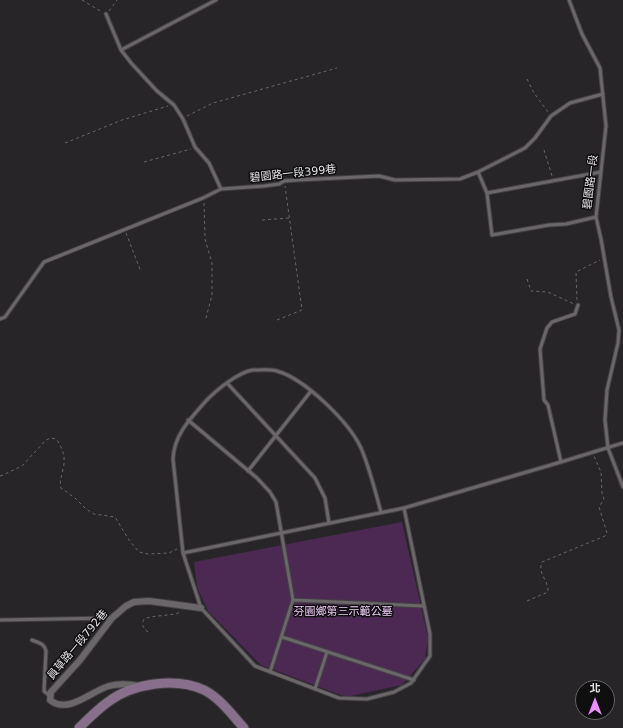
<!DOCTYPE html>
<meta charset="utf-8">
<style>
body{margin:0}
#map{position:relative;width:623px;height:728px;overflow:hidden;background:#282528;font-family:"DejaVu Sans","Noto Sans TC",sans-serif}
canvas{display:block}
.north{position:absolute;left:575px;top:680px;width:40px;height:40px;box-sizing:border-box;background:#100f10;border:1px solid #646365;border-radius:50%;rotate:0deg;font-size:11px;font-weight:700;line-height:16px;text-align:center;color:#e3e1e4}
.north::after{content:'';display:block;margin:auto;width:14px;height:18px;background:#ea8dfd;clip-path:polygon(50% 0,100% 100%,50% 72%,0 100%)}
</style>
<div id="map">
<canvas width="623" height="728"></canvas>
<div class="north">北</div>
</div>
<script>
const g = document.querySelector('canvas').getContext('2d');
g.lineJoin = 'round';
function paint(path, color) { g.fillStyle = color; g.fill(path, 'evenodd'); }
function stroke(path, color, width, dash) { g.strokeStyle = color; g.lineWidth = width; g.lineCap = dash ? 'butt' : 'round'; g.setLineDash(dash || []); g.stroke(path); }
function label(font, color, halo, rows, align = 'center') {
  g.font = font + ' "DejaVu Sans","Noto Sans TC",sans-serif'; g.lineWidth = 3; g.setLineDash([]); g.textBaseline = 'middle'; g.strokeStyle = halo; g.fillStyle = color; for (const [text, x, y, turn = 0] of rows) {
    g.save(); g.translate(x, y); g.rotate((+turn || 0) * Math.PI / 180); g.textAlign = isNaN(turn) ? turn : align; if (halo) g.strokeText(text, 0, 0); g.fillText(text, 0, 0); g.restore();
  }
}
const green = new Path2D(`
 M 402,522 L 428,638 L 425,659 L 402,685 L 346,697 L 261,665 L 208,611 L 197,587 L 194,562 Z`);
const path = new Path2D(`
 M 82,0 L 102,12
 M 109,11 L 117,0
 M 527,79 L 534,93 L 548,112
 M 187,116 L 213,103 L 337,68
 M 65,143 L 122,120 L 168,106
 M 544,150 L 552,176
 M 144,162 L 191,149
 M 204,203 L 205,239 L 212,263 L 212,295 L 206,318
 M 262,220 L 289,218
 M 126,233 L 141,272
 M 527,279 L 531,291 L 548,292 L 574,304
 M 577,300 L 576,272 L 600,260
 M 277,320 L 302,310 L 285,186
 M 0,476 L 3,475 L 22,466 L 46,440 L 51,438 L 56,439 C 63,448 66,458 63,469 C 62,476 59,481 61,488 L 75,498 L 86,509 L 94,514 L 115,517 L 129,540 L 139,552 L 148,554 L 169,553 L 177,549
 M 527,601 L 548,592 C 549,581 537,573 542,562 L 605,536 L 607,533 L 599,507 L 604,499 L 602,493 L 601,472 L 594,456
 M 148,632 C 143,628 141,625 144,619 L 150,617 L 176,614 L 180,612`);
const service = new Path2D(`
 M 569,0 L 582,34 L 600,68 L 606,126 L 596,217 L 601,239 L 611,297 L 619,330 L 618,343 L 607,390 L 605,420 L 608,448 L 623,487
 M 106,14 L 121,50 L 132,64 L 157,91 L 174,105 L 183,119 L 195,147 L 209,163 L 221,189
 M 121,50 L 216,0
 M 478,172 L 487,193 L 492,235 L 549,225 L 566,224 L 596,217
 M 487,193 L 601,172
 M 0,319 L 5,317 L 44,262 L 203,198 L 221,189 L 264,186 L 279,184 L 284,181 L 297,180 L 379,176 L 395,180 L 460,179 L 478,172 L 525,148 L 535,138 L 551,116 L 570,103 L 603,94
 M 227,383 L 315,478 L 325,498 L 329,523
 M 188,420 L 257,478 L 270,492 L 276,502 L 293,600 L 270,672
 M 561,462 L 548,405 L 544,400 L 540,349 L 547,328 L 552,322 L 575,314 L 578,305
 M 248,471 L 311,391
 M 381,512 C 375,491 370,469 361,448 C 349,422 305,379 277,371 C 270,369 260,370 253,370 C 238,372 215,391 205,402 C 190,419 174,435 173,459 L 183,553 L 201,608 L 255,666 L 339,698 L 367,699 L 394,692 L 411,683 L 430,656 L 430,634 L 404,508
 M 183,553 L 404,508 L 561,462 L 623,443
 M 293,600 L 424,606
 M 0,620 L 112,618
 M 282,637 L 414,680
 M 32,640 C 39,643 44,643 46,651 L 44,691 L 50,696
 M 315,689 L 327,652`);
const minor = new Path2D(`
 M 140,686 C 130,684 119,683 109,686 C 91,691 68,715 50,700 L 51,692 L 80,660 L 112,618 L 126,606 L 134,602 L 149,601 L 201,608`);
const secondary = new Path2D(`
 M 79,728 C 88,719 98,709 108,702 C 133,683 176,677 204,690 C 220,698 232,715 244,728`);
const streetNames = [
 ["碧園路一段399巷",293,174,-6],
 ["碧園路一段",591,182,-83],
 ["員草路一段792巷",78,645,-50]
];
const parkNames = [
 ["芬園鄉第三示範公墓",343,612]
];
paint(green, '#4b2952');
stroke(service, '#434144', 5);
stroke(minor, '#434144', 8);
stroke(secondary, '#434144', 11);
stroke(path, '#6b686b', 1, [3, 3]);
stroke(service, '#6a666a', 3);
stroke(minor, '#6a666a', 6);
stroke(secondary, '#88708c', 9);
label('11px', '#e3e1e4', '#100f10', streetNames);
label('11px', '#f3ccfb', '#100f10', parkNames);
</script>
